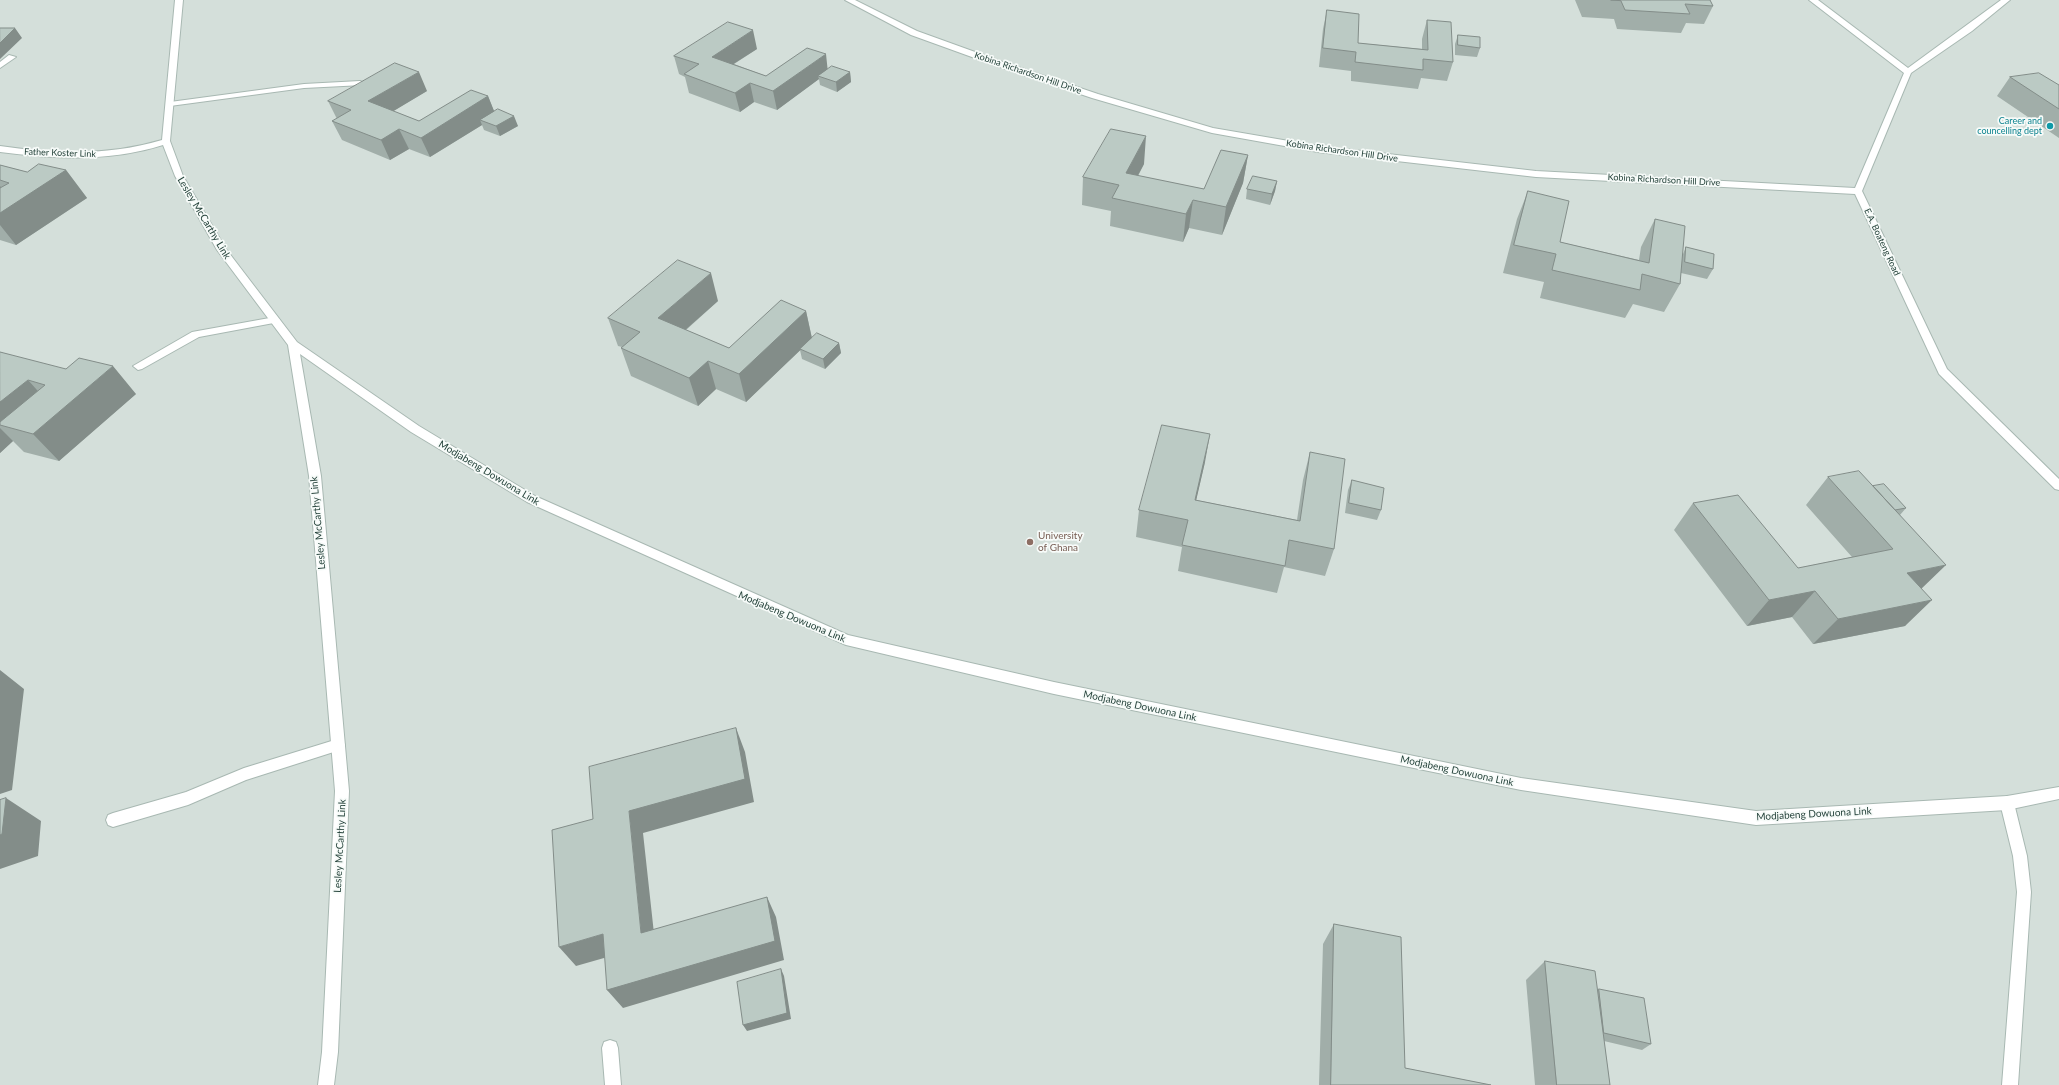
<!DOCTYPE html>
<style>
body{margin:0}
canvas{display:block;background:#e6efeb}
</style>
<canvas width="2059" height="1085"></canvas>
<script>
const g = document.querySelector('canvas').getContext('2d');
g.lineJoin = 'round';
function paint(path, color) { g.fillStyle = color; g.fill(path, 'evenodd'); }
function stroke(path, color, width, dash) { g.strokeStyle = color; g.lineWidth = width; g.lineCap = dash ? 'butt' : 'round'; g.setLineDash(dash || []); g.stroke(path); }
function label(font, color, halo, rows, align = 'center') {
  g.font = font + ' Lato,sans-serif'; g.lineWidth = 3.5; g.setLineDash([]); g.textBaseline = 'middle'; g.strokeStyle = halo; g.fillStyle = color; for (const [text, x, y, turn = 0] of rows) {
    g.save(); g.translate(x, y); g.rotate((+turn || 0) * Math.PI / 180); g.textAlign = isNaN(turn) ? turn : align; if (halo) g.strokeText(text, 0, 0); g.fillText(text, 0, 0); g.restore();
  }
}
const built = new Path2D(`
 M 0,0 L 2059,0 L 2059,1085 L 0,1085 Z`);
const lane = new Path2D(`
 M 9,55 L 16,57 L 0,68 L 0,62 Z
 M 360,81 L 364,83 L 363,85 L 304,88 L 170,106 L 166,104 L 170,102 L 304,84 Z
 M 275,317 L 280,320 L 279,322 L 199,337 L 142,369 L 138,370 L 133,366 L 192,332 Z
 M 338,739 L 343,741 L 345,745 L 343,749 L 246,780 L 188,805 L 113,827 L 108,825 L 106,820 L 108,815 L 113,813 L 186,792 L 244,768 Z
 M 2007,796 L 2012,798 L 2014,803 L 2027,856 L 2031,892 L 2018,1085 L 2002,1085 L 2017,892 L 2013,856 L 2000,803 L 2002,798 Z
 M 610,1040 L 616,1042 L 618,1048 L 621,1085 L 605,1085 L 602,1048 L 604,1042 Z`);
const street = new Path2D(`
 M 175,0 L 183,0 L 170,141 L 183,176 L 226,249 L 297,342 L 419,426 L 535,496 L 848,635 L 1054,682 L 1521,778 L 1756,811 L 2007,796 L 2059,787 L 2059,799 L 2007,810 L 1756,825 L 1521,790 L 1054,694 L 846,645 L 527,502 L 411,432 L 300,354 L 321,476 L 349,791 L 338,1052 L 334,1085 L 318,1085 L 322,1052 L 335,791 L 309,476 L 288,345 L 217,250 L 175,176 L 163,145 C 110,162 55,159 0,152 L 0,146 C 55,154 108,156 162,140 Z
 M 845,0 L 855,0 L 917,31 L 1000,61 L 1098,94 L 1213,128 L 1318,146 L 1536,171 L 1855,188 L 1904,73 L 1809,0 L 1818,0 L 1908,68 L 2001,0 L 2010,0 L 1972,31 L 1911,73 L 1862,191 L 1947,369 L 2059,479 L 2059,490 L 2055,489 L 1939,374 L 1855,194 L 1536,177 L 1318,152 L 1212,133 L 1092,98 L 994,65 L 911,35 Z`);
const wall = new Path2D(`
 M 1575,0 L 1710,0 L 1713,6 L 1704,24 L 1686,23 L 1681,33 L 1617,29 L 1614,19 L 1582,17 Z
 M 1327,10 L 1358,43 L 1422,49 L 1422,39 L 1427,20 L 1453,62 L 1447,81 L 1421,78 L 1418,89 L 1351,81 L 1351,71 L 1319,67 L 1323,29 Z
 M 1458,35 L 1480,48 L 1477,57 L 1455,55 L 1455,44 Z
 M 757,49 L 734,64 L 766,76 L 828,69 L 850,72 L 851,82 L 837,92 L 820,85 L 819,79 L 777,110 L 754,102 L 740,112 L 689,93 L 685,77 L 679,74 L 674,56 Z
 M 2010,77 L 2059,85 L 2059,138 L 1997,96 Z
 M 427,91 L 393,111 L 419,121 L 488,96 L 494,111 L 518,126 L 500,136 L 484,130 L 482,125 L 430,157 L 409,149 L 390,160 L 342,140 L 332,121 L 337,119 L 328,101 Z
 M 1248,155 L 1243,183 L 1222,235 L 1189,228 L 1183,242 L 1110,226 L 1111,211 L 1082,205 L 1083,177 L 1144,164 L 1138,176 L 1204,189 Z
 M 0,165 L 27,172 L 66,170 L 87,198 L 16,245 L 0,240 Z
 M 1277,181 L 1275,191 L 1270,205 L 1246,199 L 1247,189 Z
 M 1528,191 L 1560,242 L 1639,260 L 1641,247 L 1655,219 L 1683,254 L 1686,247 L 1713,269 L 1707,279 L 1681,273 L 1680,284 L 1664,312 L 1633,304 L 1625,318 L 1540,298 L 1544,282 L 1503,273 L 1517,219 Z
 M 718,301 L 686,330 L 729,348 L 806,311 L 812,338 L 839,343 L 841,353 L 825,369 L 802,359 L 800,350 L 746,402 L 716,389 L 698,406 L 631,376 L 621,348 L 622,347 L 618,346 L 608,318 Z
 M 0,352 L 136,394 L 59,461 L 24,452 L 13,441 L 0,453 Z
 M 1310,452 L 1334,549 L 1325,576 L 1284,567 L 1277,593 L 1178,571 L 1182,547 L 1136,537 L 1139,510 L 1205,462 L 1196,500 L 1297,520 L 1303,480 Z
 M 1828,477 L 1873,486 L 1906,508 L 1900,515 L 1922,589 L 1905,626 L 1813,644 L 1792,617 L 1747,626 L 1674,530 L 1693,503 L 1798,568 L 1852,557 L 1806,505 Z
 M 1352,480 L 1381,510 L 1377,520 L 1345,513 L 1348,490 Z
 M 1334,924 L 1405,1068 L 1491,1085 L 1319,1085 L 1323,944 Z
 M 1545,961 L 1598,990 L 1599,989 L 1651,1044 L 1642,1050 L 1604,1041 L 1610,1085 L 1535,1085 L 1526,980 Z`);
const shadedWall = new Path2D(`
 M 15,28 L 22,38 L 0,59 L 0,43 Z
 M 753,30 L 757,49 L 716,75 L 712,57 Z
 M 826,54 L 828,73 L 818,76 L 819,79 L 777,110 L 773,91 Z
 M 419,72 L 427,91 L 377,121 L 368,101 Z
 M 850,72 L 851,82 L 837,92 L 836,82 Z
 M 750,83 L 754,102 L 740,112 L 735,93 Z
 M 488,96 L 496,116 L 480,120 L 482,125 L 430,157 L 421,138 Z
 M 514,116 L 518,126 L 500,136 L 496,126 Z
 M 399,129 L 409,149 L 390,160 L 381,140 Z
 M 1146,136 L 1144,164 L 1124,201 L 1126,173 Z
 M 1248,155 L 1243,183 L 1222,235 L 1226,207 Z
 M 66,170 L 87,198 L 16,245 L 0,225 L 0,186 L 14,203 Z
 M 1277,181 L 1275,191 L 1270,205 L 1272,194 Z
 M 1193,200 L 1189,228 L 1183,242 L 1186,214 Z
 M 711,273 L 718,301 L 667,346 L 658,318 Z
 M 806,311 L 812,339 L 746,402 L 739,374 Z
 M 839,343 L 841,353 L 825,369 L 823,359 Z
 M 708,361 L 716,389 L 698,406 L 689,378 Z
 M 113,366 L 136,394 L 59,461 L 33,434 Z
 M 28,380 L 53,408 L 0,425 L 0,402 Z
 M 0,428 L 13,441 L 0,453 Z
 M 1210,434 L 1205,462 L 1190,527 L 1195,500 Z
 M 1946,565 L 1919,591 L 1907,573 Z
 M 1815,591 L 1792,617 L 1747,626 L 1769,600 Z
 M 1932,600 L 1905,626 L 1813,644 L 1838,619 Z
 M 0,670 L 24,689 L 12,790 L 0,794 Z
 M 736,728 L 745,752 L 754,802 L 643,833 L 656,952 L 641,933 L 629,811 Z
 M 6,798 L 41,821 L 38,856 L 0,869 L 0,835 Z
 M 767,897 L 776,917 L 784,960 L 623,1008 L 607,990 Z
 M 603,934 L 618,954 L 576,966 L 559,947 Z
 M 781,969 L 784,976 L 791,1019 L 747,1031 L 743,1025 Z`);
const building = new Path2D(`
 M 1611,0 L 1710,0 L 1713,6 L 1685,4 L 1690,14 L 1625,10 L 1621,1 Z
 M 1327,10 L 1359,14 L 1358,43 L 1428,50 L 1427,20 L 1451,22 L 1453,62 L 1423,59 L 1423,70 L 1355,62 L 1356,52 L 1323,48 Z
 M 728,22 L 753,30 L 712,57 L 766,76 L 807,48 L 826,54 L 773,91 L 750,83 L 735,93 L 684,74 L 699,64 L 674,56 Z
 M 0,28 L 15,28 L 0,43 Z
 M 1458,35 L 1480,37 L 1480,48 L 1458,45 Z
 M 395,63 L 419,72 L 368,101 L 419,121 L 471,90 L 488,96 L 421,138 L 399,129 L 381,140 L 332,121 L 351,110 L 328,101 Z
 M 832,66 L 850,72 L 836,82 L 818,76 Z
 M 2039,73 L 2059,85 L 2059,109 L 2010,77 Z
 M 498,109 L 514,116 L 496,126 L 480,120 Z
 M 1111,129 L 1146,136 L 1126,173 L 1204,189 L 1221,150 L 1248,155 L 1226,207 L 1193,200 L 1186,214 L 1112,198 L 1119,185 L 1083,177 Z
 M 39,164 L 66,170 L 0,213 L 0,188 L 9,183 L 0,180 L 0,165 L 27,172 Z
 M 1253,176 L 1277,181 L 1272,194 L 1247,189 Z
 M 1528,191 L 1569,201 L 1560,242 L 1649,263 L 1655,219 L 1685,226 L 1680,284 L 1642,274 L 1640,290 L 1552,270 L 1556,254 L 1514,245 Z
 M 1686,247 L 1714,254 L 1713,269 L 1685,262 Z
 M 678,260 L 711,273 L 658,318 L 729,348 L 781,300 L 806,311 L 739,374 L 708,361 L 689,378 L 621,348 L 640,332 L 608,318 Z
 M 817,333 L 839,343 L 823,359 L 800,349 Z
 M 0,352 L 66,369 L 79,358 L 113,366 L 33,434 L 0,425 L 0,422 L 45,385 L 28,380 L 0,402 Z
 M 1162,425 L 1210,434 L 1195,500 L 1300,521 L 1310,452 L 1345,459 L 1334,549 L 1289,540 L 1285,566 L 1182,545 L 1188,520 L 1139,510 Z
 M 1859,471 L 1946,565 L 1907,573 L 1932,600 L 1838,619 L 1815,591 L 1769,600 L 1693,503 L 1738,495 L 1798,568 L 1893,549 L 1828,477 Z
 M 1352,480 L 1384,488 L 1381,510 L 1349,503 Z
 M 1884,484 L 1906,508 L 1895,510 L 1873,486 Z
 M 736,728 L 745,779 L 629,811 L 641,933 L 767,897 L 775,941 L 607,990 L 603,934 L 559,947 L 552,830 L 593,819 L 589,767 Z
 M 6,798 L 2,834 L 0,835 L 0,800 Z
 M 1334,924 L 1401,937 L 1405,1068 L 1491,1085 L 1331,1085 Z
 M 1545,961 L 1595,971 L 1610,1085 L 1557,1085 Z
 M 781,969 L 787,1013 L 743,1025 L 737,982 Z
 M 1599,989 L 1644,998 L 1651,1044 L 1604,1033 Z`);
const markers = [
 [2050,126,4,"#0f9aa8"],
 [1030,542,4,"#8d6e63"]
];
const farStreetnames = [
 ["Kobina Richardson Hill Drive",1028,73,19],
 ["Kobina Richardson Hill Drive",1342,151,8],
 ["Father Koster Link",60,153,2],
 ["Kobina Richardson Hill Drive",1664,180,3],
 ["E.A. Boateng Road",1882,242,65]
];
const farCulturenames = [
 ["Career and",2042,121],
 ["councelling dept",2042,131]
];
const streetNames = [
 ["Lesley McCarthy Link",204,218,59],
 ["Modjabeng Dowuona Link",489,473,31],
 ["Lesley McCarthy Link",318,523,-95],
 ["Modjabeng Dowuona Link",792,617,23],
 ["Modjabeng Dowuona Link",1140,706,12],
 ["Modjabeng Dowuona Link",1457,771,12],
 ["Modjabeng Dowuona Link",1814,814,-3],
 ["Lesley McCarthy Link",340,846,-87]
];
const educationNames = [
 ["University",1038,536],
 ["of Ghana",1038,548]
];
paint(built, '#d4dfda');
stroke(lane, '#a8b8b2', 2);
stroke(street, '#a8b8b2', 2);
paint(lane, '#fff');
paint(street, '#fff');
paint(wall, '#a1aea9');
paint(shadedWall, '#838d89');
paint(building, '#bbcac4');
stroke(building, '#838d89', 1);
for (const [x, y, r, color] of markers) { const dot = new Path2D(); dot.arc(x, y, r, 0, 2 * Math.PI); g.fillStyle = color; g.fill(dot); stroke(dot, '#f7fbf9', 1.5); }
label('9px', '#24423a', '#f7fbf9', farStreetnames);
label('9px', '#0d838f', '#f7fbf9', farCulturenames, 'right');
label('10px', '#24423a', '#f7fbf9', streetNames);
label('10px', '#785e54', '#f7fbf9', educationNames, 'left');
</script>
